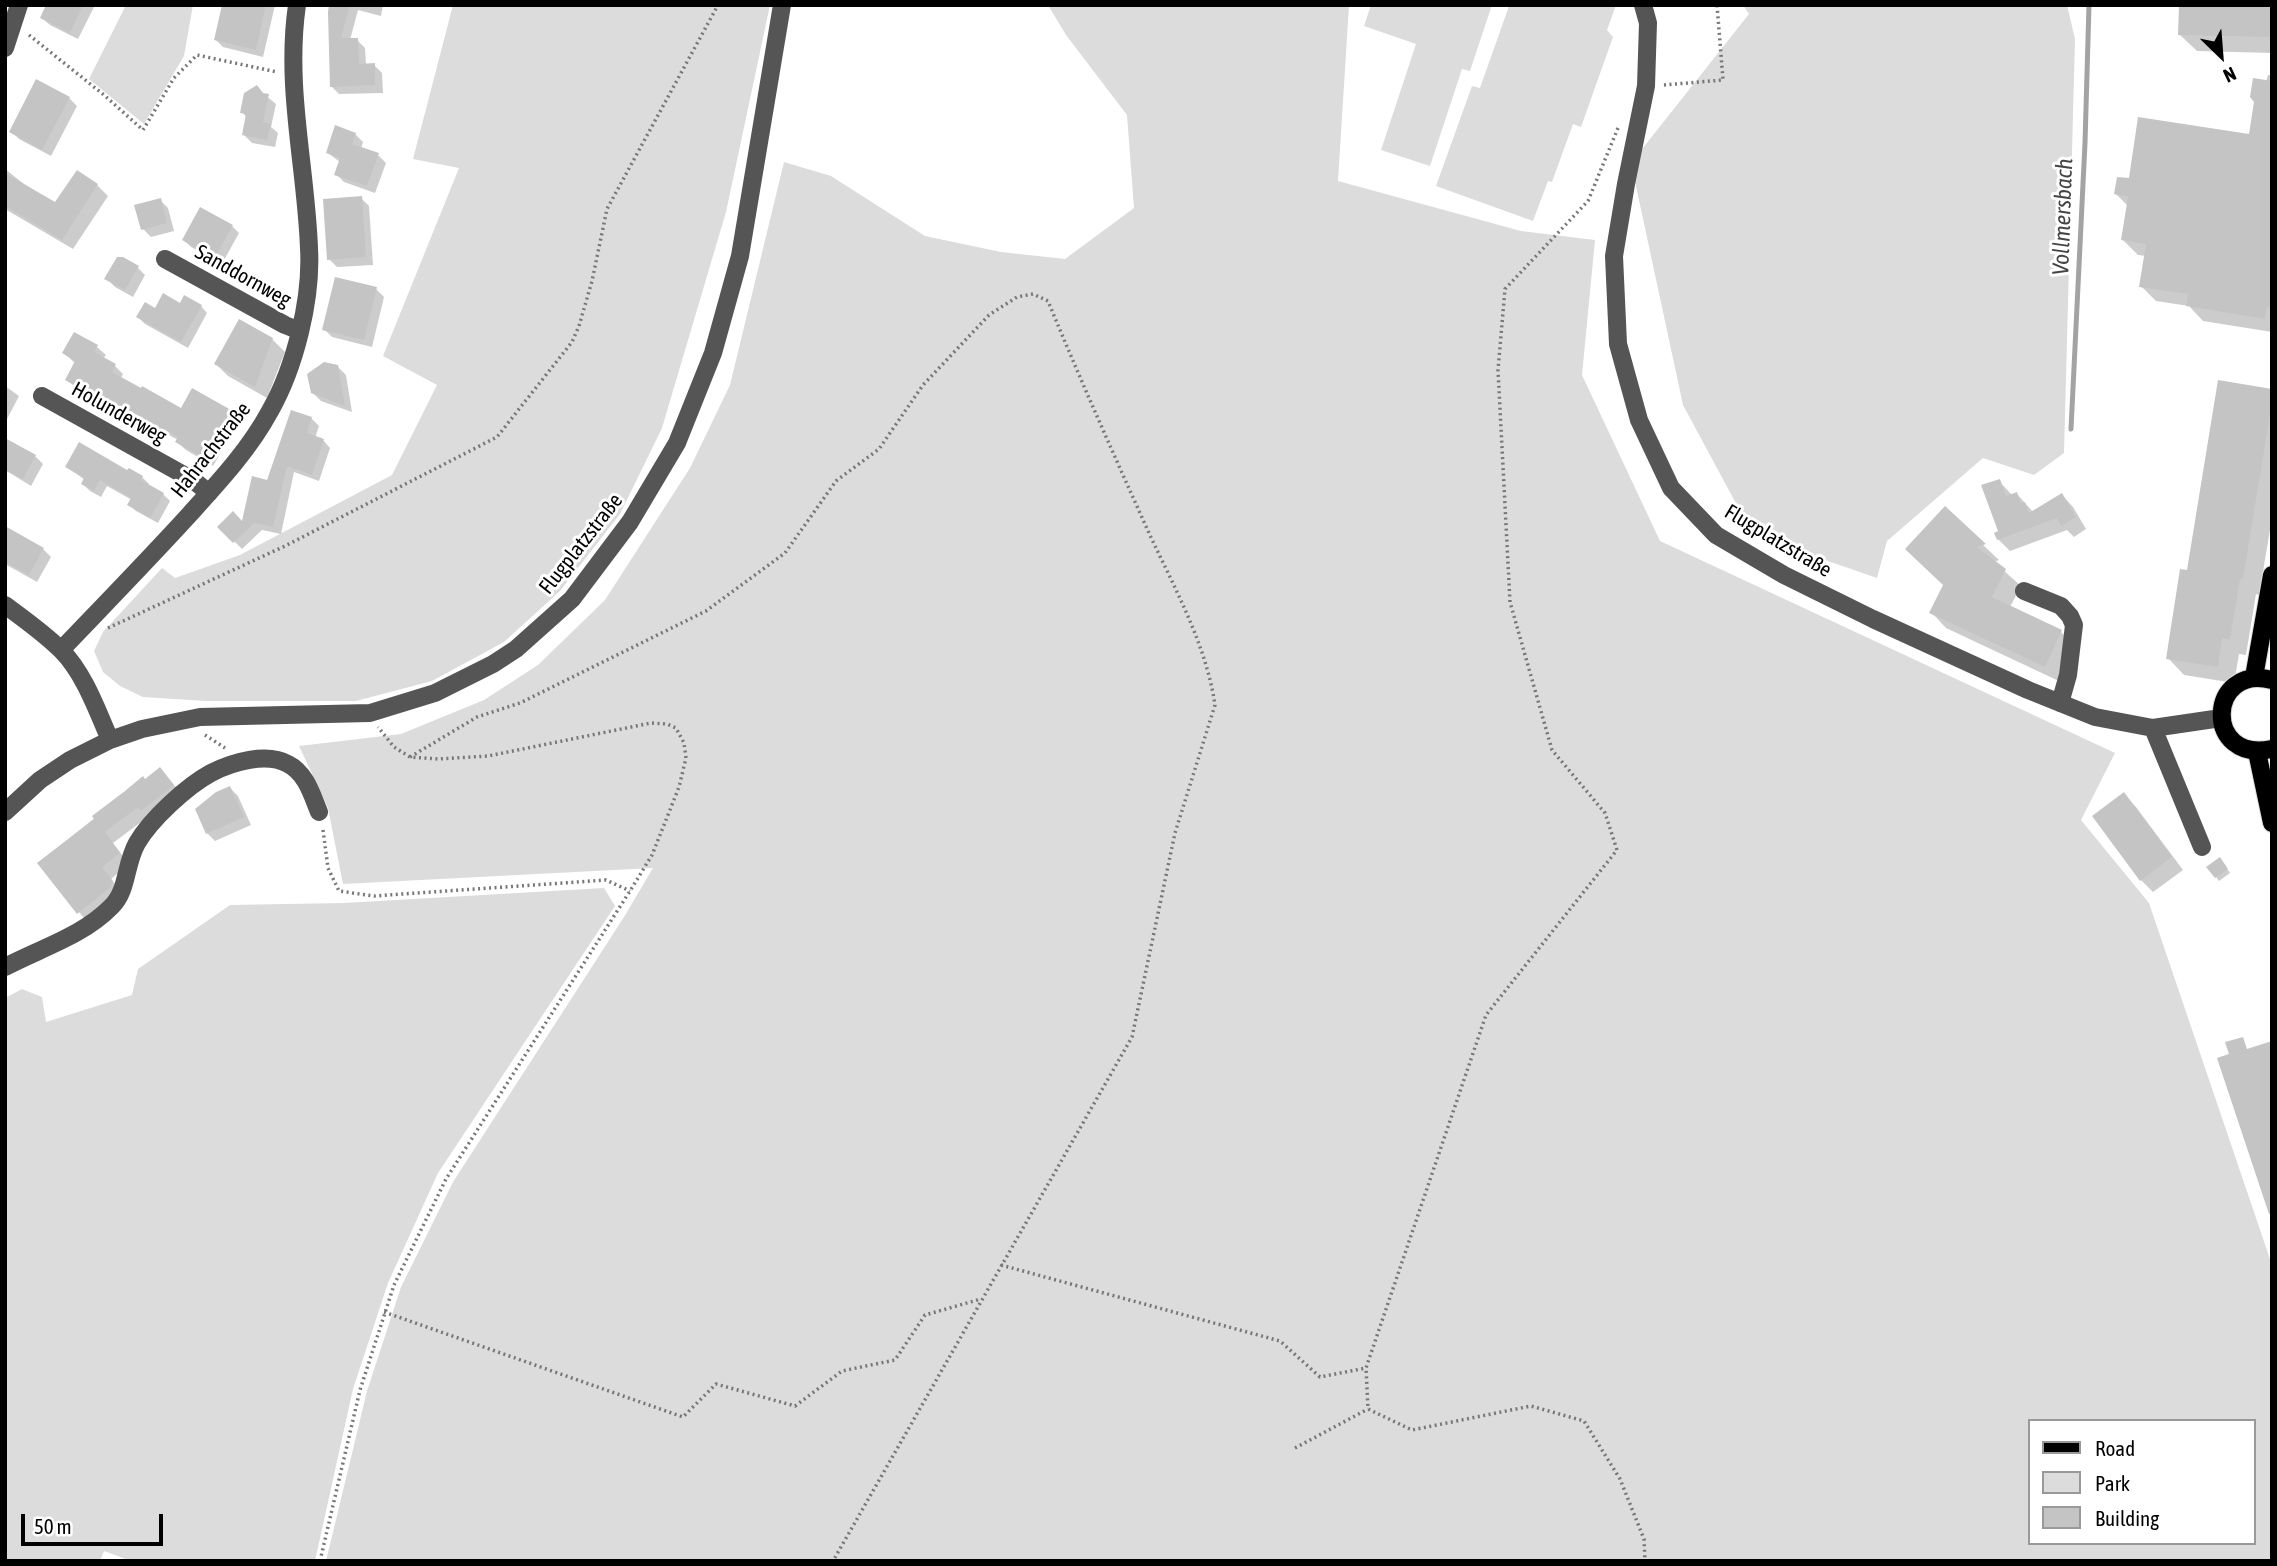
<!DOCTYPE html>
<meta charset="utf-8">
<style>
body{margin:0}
#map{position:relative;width:2277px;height:1566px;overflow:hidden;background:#fff;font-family:"Asap Condensed",sans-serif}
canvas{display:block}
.frame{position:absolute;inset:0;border:7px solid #000;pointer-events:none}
.legend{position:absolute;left:2028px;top:1419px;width:228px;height:126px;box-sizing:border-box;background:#fff;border:2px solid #999;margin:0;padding:9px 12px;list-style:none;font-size:21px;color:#000}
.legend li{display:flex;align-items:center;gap:14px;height:35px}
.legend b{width:35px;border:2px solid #999}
.north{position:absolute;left:2186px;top:21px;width:70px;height:70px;-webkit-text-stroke:5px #fff;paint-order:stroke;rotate:155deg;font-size:19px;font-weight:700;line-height:28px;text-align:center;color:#000}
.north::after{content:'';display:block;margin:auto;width:24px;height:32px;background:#000;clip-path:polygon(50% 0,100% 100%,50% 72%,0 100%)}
.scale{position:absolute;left:21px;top:1514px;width:142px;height:32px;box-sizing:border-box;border:4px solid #000;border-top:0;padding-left:9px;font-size:21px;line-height:24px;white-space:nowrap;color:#000;-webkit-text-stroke:5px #fff;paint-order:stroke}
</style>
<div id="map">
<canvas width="2277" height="1566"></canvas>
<div class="frame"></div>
<ul class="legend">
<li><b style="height:9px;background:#000"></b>Road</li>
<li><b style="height:19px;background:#dcdcdc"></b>Park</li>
<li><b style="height:19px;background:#c4c4c4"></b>Building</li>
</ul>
<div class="north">N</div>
<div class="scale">50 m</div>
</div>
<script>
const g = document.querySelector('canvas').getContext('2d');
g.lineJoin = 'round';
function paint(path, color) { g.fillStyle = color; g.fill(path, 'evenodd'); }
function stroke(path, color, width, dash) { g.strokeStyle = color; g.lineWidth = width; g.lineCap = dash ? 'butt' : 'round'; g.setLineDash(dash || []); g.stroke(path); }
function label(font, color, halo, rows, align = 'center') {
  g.font = font + ' "Asap Condensed",sans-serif'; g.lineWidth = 6; g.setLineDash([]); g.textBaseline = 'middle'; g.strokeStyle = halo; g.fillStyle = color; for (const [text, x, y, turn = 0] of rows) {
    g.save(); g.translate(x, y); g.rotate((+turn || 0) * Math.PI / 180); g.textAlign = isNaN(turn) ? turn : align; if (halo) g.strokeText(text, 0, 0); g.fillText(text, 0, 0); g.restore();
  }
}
const green = new Path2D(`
 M 126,5 L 193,5 L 184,56 L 144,124 L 89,79 Z
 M 453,5 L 770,5 L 726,212 L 662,428 L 620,514 L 560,591 L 504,642 L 432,681 L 356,701 L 206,701 L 143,697 L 120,686 L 103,672 L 94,651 L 103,632 L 162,568 L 175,578 L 240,555 L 392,475 L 437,385 L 383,356 L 459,168 L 413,159 Z
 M 1048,5 L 1349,5 L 1338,181 L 1521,231 L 1595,240 L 1582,375 L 1660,541 L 2115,753 L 2081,820 L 2149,903 L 2272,1265 L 2272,1561 L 326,1561 L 367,1391 L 401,1287 L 453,1182 L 624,917 L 653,868 L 343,884 L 328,808 L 299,746 L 401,734 L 484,700 L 538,665 L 605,600 L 690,468 L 730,385 L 784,162 L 831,176 L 925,236 L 1001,252 L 1065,259 L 1134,208 L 1127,115 L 1066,35 ZM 2030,1421 L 2254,1421 L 2254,1543 L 2030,1543 Z
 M 1371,5 L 1492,5 L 1470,71 L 1462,69 L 1430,166 L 1381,150 L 1416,44 L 1364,26 Z
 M 1507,5 L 1616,5 L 1607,30 L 1613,37 L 1581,127 L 1573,124 L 1552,182 L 1548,181 L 1533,221 L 1436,186 L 1472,86 L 1480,88 L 1509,6 Z
 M 1743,5 L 2067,5 L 2075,39 L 2064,453 L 2034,475 L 1983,458 L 1887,541 L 1877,578 L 1753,535 L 1683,405 L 1631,163 L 1749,14 Z
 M 604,888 L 615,906 L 438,1173 L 388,1283 L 353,1389 L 315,1561 L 131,1561 L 104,1551 L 100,1561 L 5,1561 L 5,998 L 22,989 L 42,997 L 46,1022 L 132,995 L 138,969 L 230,905 L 344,903 Z`);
const shadow = new Path2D(`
 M 48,5 L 95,5 L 78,39 L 50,25 L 42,18 Z
 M 224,5 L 275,5 L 263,57 L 223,47 L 216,40 Z
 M 331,5 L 383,5 L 381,16 L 358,10 L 350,40 L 357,40 L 365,48 L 366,65 L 374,65 L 382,73 L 383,93 L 339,94 L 331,86 Z
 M 2272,5 L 2272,53 L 2197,51 L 2180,35 Z
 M 2268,75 L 2272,75 L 2272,332 L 2203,321 L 2189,306 L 2156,301 L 2141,286 L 2146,256 L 2138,255 L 2123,240 L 2128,206 L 2116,194 L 2130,180 L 2250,136 Z
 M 265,95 L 276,104 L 271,127 L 278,133 L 275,147 L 252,143 L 244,135 L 247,118 L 242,112 Z
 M 69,98 L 77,106 L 51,156 L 19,139 L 11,131 Z
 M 355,134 L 363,142 L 361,149 L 378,155 L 386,163 L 375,193 L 344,182 L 336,174 L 340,162 L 328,153 Z
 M 5,169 L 24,184 L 56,205 L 77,172 L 97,185 L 108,196 L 73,249 L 5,209 Z
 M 361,198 L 369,206 L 373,265 L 337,267 L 329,259 Z
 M 160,200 L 168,208 L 174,231 L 151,237 L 143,229 Z
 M 232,226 L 239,233 L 222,264 L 191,247 L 184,240 Z
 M 137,267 L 145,275 L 133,297 L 115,287 L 107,279 Z
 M 376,289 L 384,297 L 372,347 L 332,337 L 324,329 Z
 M 180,305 L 201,306 L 207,313 L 188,348 L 145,324 L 138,317 L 156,310 Z
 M 272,339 L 285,352 L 267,398 L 228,376 L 216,364 Z
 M 97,347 L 106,355 L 103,359 L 115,366 L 123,374 L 121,378 L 182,410 L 192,391 L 230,412 L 239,421 L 213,466 L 186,450 L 177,442 L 178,440 L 108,401 L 106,405 L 76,388 L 67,379 L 76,364 L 64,353 Z
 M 338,367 L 346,375 L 352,412 L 321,401 L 312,392 Z
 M 5,386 L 19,396 L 5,423 Z
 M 2272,391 L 2272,518 L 2259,595 L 2256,594 L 2246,655 L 2239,654 L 2234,683 L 2184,675 L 2168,658 L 2189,572 Z
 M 311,418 L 319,426 L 315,438 L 323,440 L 330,448 L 319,481 L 294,472 L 281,534 L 262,530 L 242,549 L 220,527 L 243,524 Z
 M 5,456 L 35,456 L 43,464 L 31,486 L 5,470 Z
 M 67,467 L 128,472 L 142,477 L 149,484 L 148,486 L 163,494 L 170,501 L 158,523 L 136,511 L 129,504 L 132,500 L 107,486 L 101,497 L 90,491 L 83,484 L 85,480 Z
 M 1999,481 L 2012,495 L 2017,494 L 2033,512 L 2062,495 L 2073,507 L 2086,529 L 2074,537 L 2067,530 L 2010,551 L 1998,539 Z
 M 1945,509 L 1999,560 L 1994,562 L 2021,586 L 2010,607 L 2061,632 L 2076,647 L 2061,682 L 1946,628 L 1931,612 L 1945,585 Z
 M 5,528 L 43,549 L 51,557 L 37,582 L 5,564 Z
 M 160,769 L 183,796 L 149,816 L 113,843 L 129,864 L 111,879 L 122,893 L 88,923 L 39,863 L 143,779 L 145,781 Z
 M 230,788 L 238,796 L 251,825 L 215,841 L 207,833 Z
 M 2124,795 L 2136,807 L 2183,870 L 2153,892 L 2141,880 Z
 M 2223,863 L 2230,873 L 2219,881 L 2216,877 Z`);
const stream = new Path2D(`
 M 2071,429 L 2085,143 L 2089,5`);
const building = new Path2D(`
 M 46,5 L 83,5 L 70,33 L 40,18 Z
 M 222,5 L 266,5 L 256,50 L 214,40 Z
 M 329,5 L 350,5 L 341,38 L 358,38 L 359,64 L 375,63 L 375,85 L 330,87 L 328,12 Z
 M 2179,5 L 2272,5 L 2272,37 L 2178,35 Z
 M 2253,78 L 2272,81 L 2272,308 L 2267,307 L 2265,319 L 2186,306 L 2188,294 L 2139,287 L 2146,244 L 2121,240 L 2128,197 L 2114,194 L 2117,177 L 2129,178 L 2138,117 L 2249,134 L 2254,102 L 2250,97 Z
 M 36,79 L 70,97 L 42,150 L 9,132 Z
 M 257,85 L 263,93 L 269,94 L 263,122 L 271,124 L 267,140 L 242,135 L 246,114 L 240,113 L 244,93 Z
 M 335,125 L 356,133 L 352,144 L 379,153 L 367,186 L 334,175 L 340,158 L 326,153 Z
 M 77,170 L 98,184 L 62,240 L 5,206 L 5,173 L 55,202 Z
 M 362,196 L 366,257 L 327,260 L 323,199 Z
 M 161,198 L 167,223 L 141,230 L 134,205 Z
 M 200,207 L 233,225 L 214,259 L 182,240 Z
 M 117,257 L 123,257 L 139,266 L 125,290 L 104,279 Z
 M 335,277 L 377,287 L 364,340 L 322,330 Z
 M 163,293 L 180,303 L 184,295 L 202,305 L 181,342 L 136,317 L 145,302 L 155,308 Z
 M 239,319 L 273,338 L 255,387 L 214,364 Z
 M 74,332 L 98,345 L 94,352 L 116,364 L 112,372 L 141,388 L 142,386 L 181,408 L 192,388 L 231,410 L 204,458 L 175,442 L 178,437 L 99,394 L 97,398 L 65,380 L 75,361 L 62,353 Z
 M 324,362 L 338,365 L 345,406 L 311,393 L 307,374 Z
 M 2218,380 L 2272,389 L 2272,402 L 2243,579 L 2240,579 L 2230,640 L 2222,638 L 2218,667 L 2166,659 L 2180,569 L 2187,570 Z
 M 291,410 L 312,417 L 307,433 L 324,439 L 312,475 L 287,466 L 273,527 L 254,523 L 233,543 L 217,527 L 233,511 L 242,521 L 252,476 L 267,480 Z
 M 5,438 L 36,455 L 23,479 L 5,470 Z
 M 79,442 L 127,470 L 129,468 L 143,476 L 141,480 L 164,493 L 150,518 L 127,505 L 131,498 L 100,480 L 94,491 L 81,484 L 84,478 L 65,467 Z
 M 2000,479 L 2006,496 L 2017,492 L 2021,503 L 2025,502 L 2029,513 L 2062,493 L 2076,517 L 2061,526 L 2057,518 L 1997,540 L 1994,533 L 1998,531 L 1981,485 Z
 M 1945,506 L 1986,544 L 1977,547 L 2006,569 L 1992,597 L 2062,630 L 2045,667 L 1929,613 L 1943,585 L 1905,549 Z
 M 5,526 L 44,548 L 29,575 L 5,562 Z
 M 160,767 L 174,785 L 141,811 L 138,807 L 105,832 L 120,853 L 102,867 L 113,881 L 110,888 L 77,914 L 37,863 L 94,819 L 92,816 L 125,791 L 143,776 L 145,779 Z
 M 230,786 L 244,817 L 206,834 L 195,809 L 216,792 Z
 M 2124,792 L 2172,857 L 2140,881 L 2092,816 Z
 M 2220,857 L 2228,869 L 2215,878 L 2206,867 Z
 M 2243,1037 L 2247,1049 L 2272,1041 L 2272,1213 L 2269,1214 L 2217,1058 L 2229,1054 L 2225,1042 Z`);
const path = new Path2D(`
 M 29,35 L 104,95 L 143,130 L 174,78 L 197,55 L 277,72
 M 1664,85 L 1723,80 L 1717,5
 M 1618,128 L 1588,201 L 1505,289 L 1498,370 L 1510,602 L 1552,750 L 1605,813 L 1617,850 L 1486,1015 L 1366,1368 L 1368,1409 L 1412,1430 L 1531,1406 L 1584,1421 L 1620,1479 L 1644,1539 L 1645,1561
 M 108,628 L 285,546 L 497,437 L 572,342 L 579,326 L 592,281 L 607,209 L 718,5
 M 205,735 L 225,748
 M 410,757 L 477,717 L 520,703 L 706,611 L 785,553 L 836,481 L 879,449 L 923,385 L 989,315 L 1017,297 L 1033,294 L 1048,301 C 1080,379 1114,455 1148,531 C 1174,587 1206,644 1215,705 L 1175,833 L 1132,1037 L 833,1561
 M 323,830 L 328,868 L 339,891 L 374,896 L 606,880 L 630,891
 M 1001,1265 L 1280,1341 L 1320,1377 L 1366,1368
 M 384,1312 L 683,1417 L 716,1384 L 795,1406 L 842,1371 L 895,1360 L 925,1315 L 981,1299
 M 1295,1448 L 1368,1409
 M 320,1561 L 360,1390 L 394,1285 L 446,1179 L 630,891 L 652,855 L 666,820 L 679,787 L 686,758 L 684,743 L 676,728 L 667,724 L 651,723 L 488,756 L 438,759 L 410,757 L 394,747 L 378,727`);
const minor = new Path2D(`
 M 1643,5 L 1648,23 L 1646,86 L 1626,184 L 1614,256 L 1618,344 L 1639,420 L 1671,488 L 1716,535 L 1784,575 L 1873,619 L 2028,690 L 2095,717 L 2153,728 L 2221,718
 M 5,48 L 19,5
 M 165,259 L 285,325 L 300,331
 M 42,396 L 193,480 L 209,493
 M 2024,591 L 2061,606 L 2070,616 L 2074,625 L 2068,675 L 2060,703
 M 5,605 C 24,619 44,633 61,650 C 84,673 97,710 110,740
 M 61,650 C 104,605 147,561 189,515 C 218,483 249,450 270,411 C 295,367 312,299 309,248 C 306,167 285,87 297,5
 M 2153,728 L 2202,847
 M 5,812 L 40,780 L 70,760 L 110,740 L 142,729 L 200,717 L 370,713 L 435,693 L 493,664 L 516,649 L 572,599 L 630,522 L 677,443 L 713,353 L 740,256 L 782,5
 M 5,967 C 41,948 83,936 112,906 C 128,890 125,864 137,843 C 151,819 187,786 211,773 C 232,762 267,752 288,764 C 306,773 312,795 319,812`);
const major = new Path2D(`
 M 2254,677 L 2272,575
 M 2272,680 C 2207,663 2203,764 2272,749
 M 2257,752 L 2272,823`);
const streetNames = [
 ["Sanddornweg",243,276,29],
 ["Holunderweg",119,413,29],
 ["Hahrachstraße",211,450,-52],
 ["Flugplatzstraße",1778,541,31],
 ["Flugplatzstraße",581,544,-52]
];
const waterNames = [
 ["Vollmersbach",2063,217,-88]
];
paint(green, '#dcdcdc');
paint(shadow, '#0003');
stroke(stream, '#a3a3a3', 5);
paint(building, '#c4c4c4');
stroke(major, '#dbdbdb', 20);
stroke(path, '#777', 3.5, [2, 3.5]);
stroke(minor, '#555', 18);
stroke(major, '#000', 18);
label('21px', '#000', '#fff', streetNames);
label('italic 23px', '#444', '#fff', waterNames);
</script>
